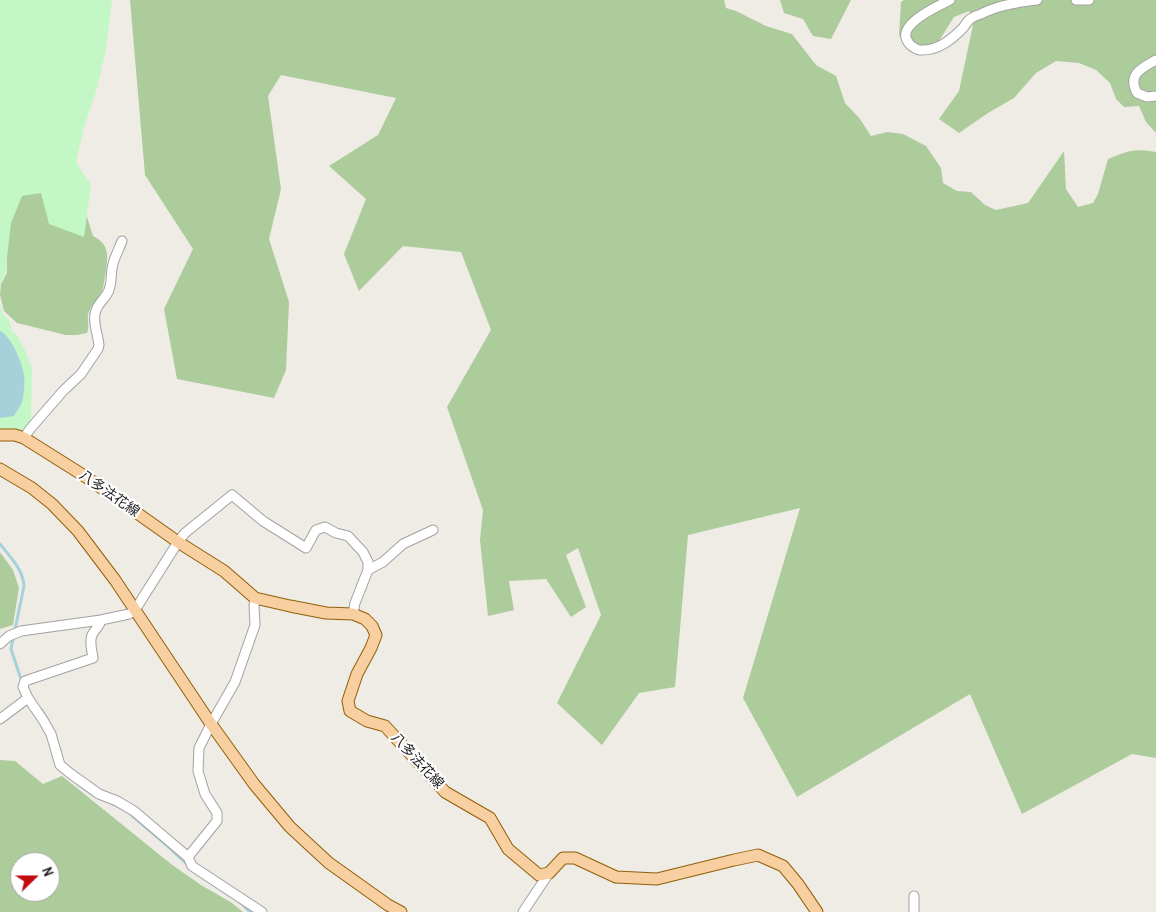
<!DOCTYPE html>
<meta charset="utf-8">
<style>
body{margin:0}
#map{position:relative;width:1156px;height:912px;overflow:hidden;background:#efebe5;font-family:"Archivo Narrow",sans-serif}
canvas{display:block}
.north{position:absolute;left:10px;top:852px;width:50px;height:50px;box-sizing:border-box;background:#fff;border:1px solid #a5a5a5;border-radius:50%;rotate:68deg;font-size:14px;font-weight:700;line-height:20px;text-align:center;color:#1e1e1e}
.north::after{content:'';display:block;margin:auto;width:18px;height:22px;background:#c30a11;clip-path:polygon(50% 0,100% 100%,50% 72%,0 100%)}
</style>
<div id="map">
<canvas width="1156" height="912"></canvas>
<div class="north">N</div>
</div>
<script>
const g = document.querySelector('canvas').getContext('2d');
g.lineJoin = 'round';
function paint(path, color) { g.fillStyle = color; g.fill(path, 'evenodd'); }
function stroke(path, color, width, dash) { g.strokeStyle = color; g.lineWidth = width; g.lineCap = dash ? 'butt' : 'round'; g.setLineDash(dash || []); g.stroke(path); }
function label(font, color, halo, rows, align = 'center') {
  g.font = font + ' "Archivo Narrow","Noto Sans JP",sans-serif'; g.lineWidth = 4.5; g.setLineDash([]); g.textBaseline = 'middle'; g.strokeStyle = halo; g.fillStyle = color; for (const [text, x, y, turn = 0] of rows) {
    g.save(); g.translate(x, y); g.rotate((+turn || 0) * Math.PI / 180); g.textAlign = isNaN(turn) ? turn : align; if (halo) g.strokeText(text, 0, 0); g.fillText(text, 0, 0); g.restore();
  }
}
const forest = new Path2D(`
 M 0,0 L 48,208 L 87,217 L 93,236 C 111,245 108,258 105,276 C 104,280 104,287 102,291 C 98,299 91,305 88,314 C 87,321 90,325 87,333 L 77,335 L 66,335 L 17,323 L 4,311 L 0,295 L 1,284 L 7,273 Z
 M 130,0 L 724,0 L 726,8 L 736,11 L 766,26 L 792,34 L 816,65 L 836,76 L 845,103 L 860,119 L 871,136 L 887,132 L 903,134 L 926,146 L 941,168 L 943,183 L 957,191 L 971,192 L 985,205 L 996,210 L 1028,203 L 1064,151 L 1066,189 L 1078,207 L 1093,203 L 1098,194 L 1108,159 C 1128,151 1134,148 1156,152 L 1156,758 L 1132,754 L 1022,814 L 970,694 L 797,797 L 743,698 L 800,508 L 688,535 L 675,687 L 639,693 L 602,745 L 557,703 L 601,615 L 578,548 L 566,555 L 586,607 L 571,617 L 546,579 L 509,581 L 514,610 L 488,616 L 480,540 L 483,510 L 447,407 L 491,330 L 461,252 L 403,246 L 359,291 L 344,254 L 366,199 L 329,166 L 378,135 L 396,98 L 281,75 L 268,96 L 281,189 L 269,239 L 289,302 L 286,370 L 274,398 L 177,379 L 164,309 L 193,249 L 145,175 Z
 M 780,0 L 851,0 L 831,39 L 813,36 L 803,19 L 784,13 Z
 M 904,0 L 1156,0 L 1156,133 L 1146,122 L 1139,106 L 1124,107 L 1116,99 L 1110,83 L 1096,70 L 1079,63 L 1056,61 L 1036,73 L 1014,98 L 988,113 L 959,133 L 939,119 L 959,91 L 973,25 L 969,11 L 954,17 L 937,44 L 919,51 L 909,48 L 899,35 L 901,2 Z
 M 0,552 L 13,570 L 19,588 L 13,625 L 0,629 Z
 M 0,760 L 15,761 L 43,784 L 62,776 L 171,864 L 201,885 L 232,903 L 243,912 L 0,912 ZM 20,862 L 50,862 L 50,892 L 20,892 Z`);
const park = new Path2D(`
 M 0,0 L 112,0 L 106,49 L 97,88 L 84,128 L 76,162 L 91,185 L 84,237 L 49,224 L 41,193 L 22,196 L 11,223 L 5,274 L 0,284 Z
 M 0,303 L 2,313 L 9,320 L 12,331 L 17,336 L 25,350 L 32,368 L 31,422 L 25,433 L 0,432 Z`);
const water = new Path2D(`
 M 0,331 C 12,337 22,362 24,375 C 25,382 24,391 23,398 C 22,404 17,411 14,416 L 0,418 Z`);
const stream = new Path2D(`
 M 0,544 C 10,557 23,569 24,586 L 11,649 L 21,679 L 23,683
 M 41,709 L 48,720
 M 79,785 L 95,796
 M 109,802 L 128,812 L 164,843 L 190,867
 M 240,902 L 250,912`);
const minor = new Path2D(`
 M 950,0 C 938,6 902,22 906,38 C 908,44 914,49 920,50 C 938,51 951,40 963,28 C 965,25 968,21 970,19 C 973,17 977,15 981,14 C 998,5 1018,2 1037,0
 M 1076,0 L 1089,0
 M 1156,60 C 1142,68 1127,74 1137,93 L 1147,97 L 1156,96
 M 24,438 L 30,429 L 63,391 L 81,374 L 98,349 L 99,345 C 98,335 93,323 95,314 C 96,305 103,301 107,294 C 113,285 110,274 113,264 C 115,256 119,249 122,241
 M 368,570 L 383,562 L 403,544 L 433,530
 M 255,598 L 254,606 L 255,625 L 235,682 L 211,724 L 199,748 L 198,771 L 205,794 L 217,813 L 217,821 L 188,857 L 192,866 L 262,912
 M 0,644 L 9,636 L 21,631 L 101,620
 M 0,719 L 28,698
 M 188,857 L 134,811 L 117,801 L 99,794 L 71,774 L 60,765 L 51,734 L 43,720 L 28,698 L 23,687 L 25,681 L 93,658 C 92,650 89,642 92,635 C 95,629 100,626 101,620 L 129,614 L 135,610 L 178,542 L 185,533 L 232,495 L 263,521 L 306,548 L 316,530 L 325,527 L 336,533 L 348,536 L 363,552 L 368,562 L 368,570 L 355,603 L 353,614
 M 914,896 L 914,912
 M 523,912 L 549,873`);
const major = new Path2D(`
 M 0,435 L 15,435 L 24,438 L 86,477 L 178,542 L 224,571 L 255,598 L 290,606 L 326,613 L 353,614 L 365,619 L 372,626 L 376,635 L 371,648 L 357,674 L 348,701 L 350,711 L 367,721 L 385,726 L 445,792 L 490,818 L 508,849 L 539,875 L 549,873 L 563,858 L 575,858 L 616,877 L 657,879 L 734,860 L 758,855 L 783,866 L 798,884 L 817,912
 M 0,469 L 32,488 L 52,504 L 78,531 L 115,580 L 211,724 L 254,784 L 290,827 L 329,863 L 388,905 L 401,912`);
const streetNames = [
 ["八多法花線",109,494,35],
 ["八多法花線",417,761,47]
];
paint(forest, '#accc9b');
paint(park, '#c4f7c6');
paint(water, '#a7d1da');
stroke(stream, '#a7d1da', 3);
stroke(minor, '#a2a2a2', 11);
stroke(major, '#915e07', 13);
stroke(minor, '#fff', 9);
stroke(major, '#f7cfa1', 11);
label('14px', '#1e1e1e', '#fff', streetNames);
</script>
